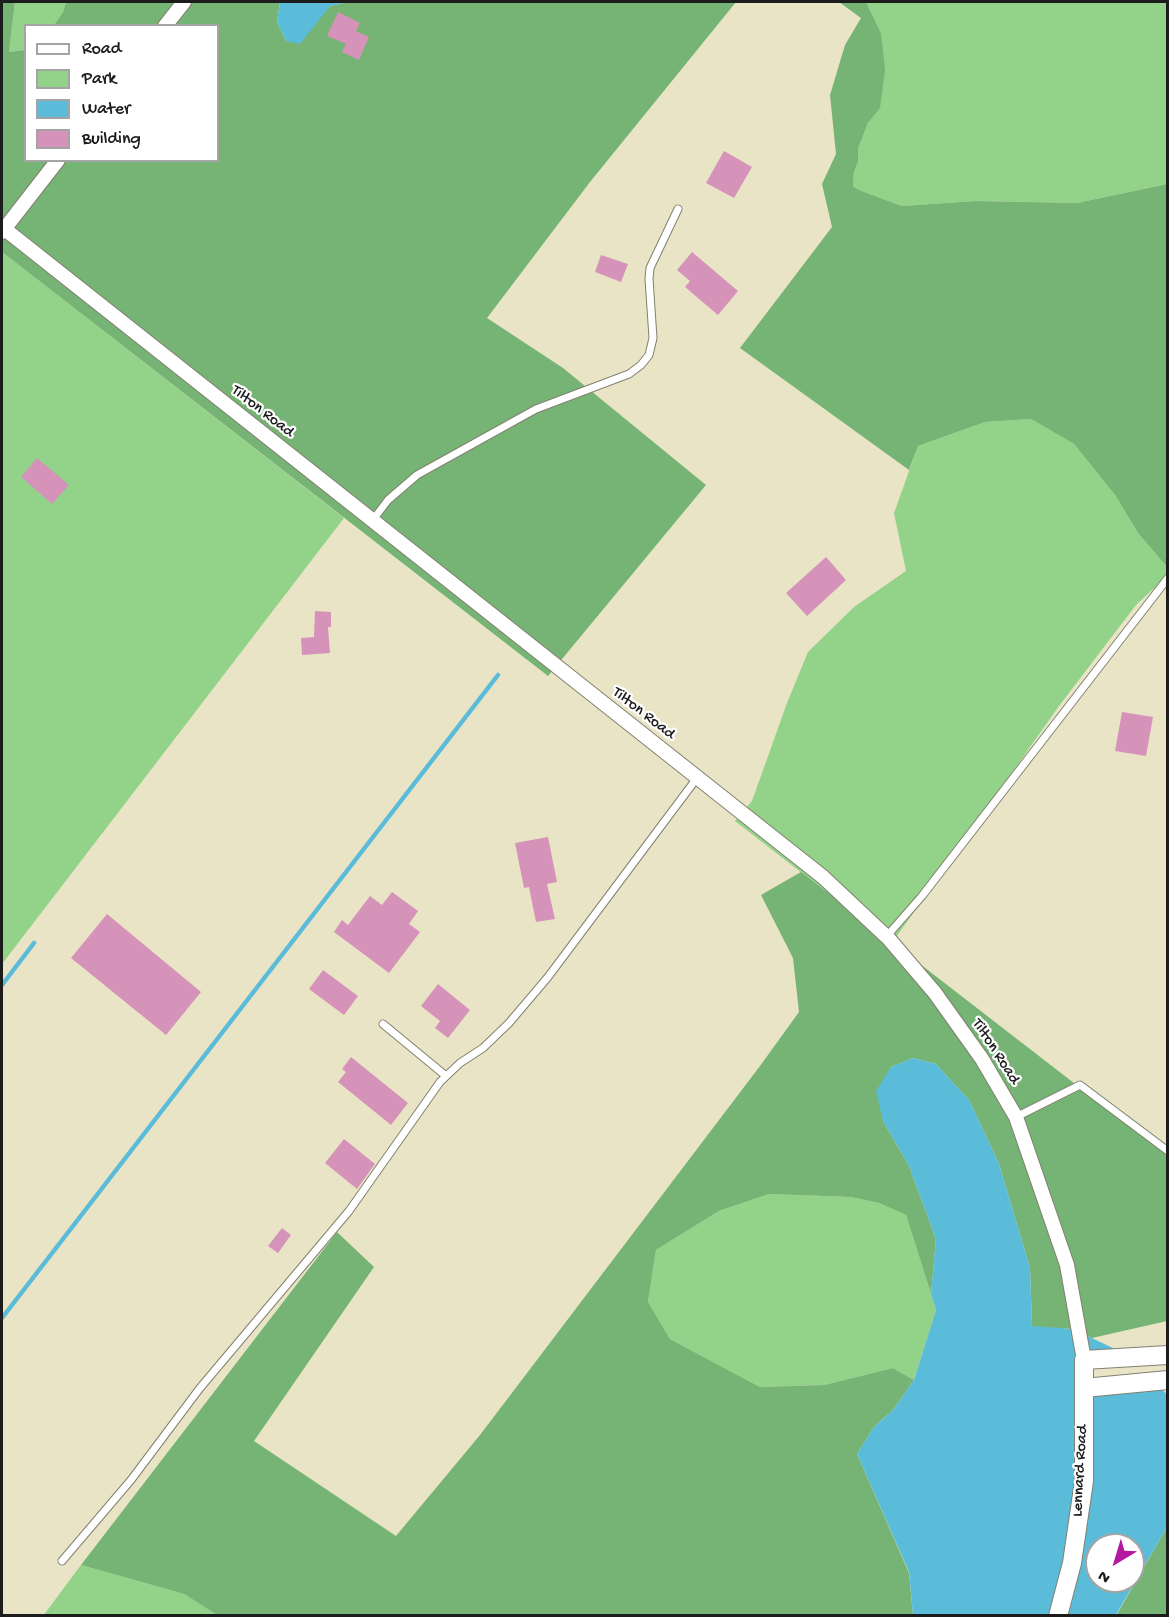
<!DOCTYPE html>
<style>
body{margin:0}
#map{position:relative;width:1169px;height:1617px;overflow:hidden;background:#e9e4c5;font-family:"Gochi Hand",sans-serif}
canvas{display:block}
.frame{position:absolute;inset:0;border:3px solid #1c1c1c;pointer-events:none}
.legend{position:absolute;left:24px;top:24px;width:195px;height:138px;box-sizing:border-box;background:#fff;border:2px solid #a4a4a4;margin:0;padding:8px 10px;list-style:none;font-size:18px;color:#1c1c1c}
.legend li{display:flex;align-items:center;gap:12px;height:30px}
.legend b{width:30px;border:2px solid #a4a4a4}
.north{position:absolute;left:1085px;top:1533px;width:60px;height:60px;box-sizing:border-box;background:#fff;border:2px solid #a4a4a4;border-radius:50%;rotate:218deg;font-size:16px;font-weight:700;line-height:24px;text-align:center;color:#1c1c1c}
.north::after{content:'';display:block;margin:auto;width:21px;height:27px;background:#b5179e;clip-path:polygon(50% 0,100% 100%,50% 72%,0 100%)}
</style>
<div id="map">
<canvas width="1169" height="1617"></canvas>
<div class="frame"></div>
<ul class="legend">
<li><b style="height:8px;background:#fff"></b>Road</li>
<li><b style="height:16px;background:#92d289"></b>Park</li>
<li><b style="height:16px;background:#5bbcda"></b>Water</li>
<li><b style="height:16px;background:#d593b9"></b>Building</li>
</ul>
<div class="north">N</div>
</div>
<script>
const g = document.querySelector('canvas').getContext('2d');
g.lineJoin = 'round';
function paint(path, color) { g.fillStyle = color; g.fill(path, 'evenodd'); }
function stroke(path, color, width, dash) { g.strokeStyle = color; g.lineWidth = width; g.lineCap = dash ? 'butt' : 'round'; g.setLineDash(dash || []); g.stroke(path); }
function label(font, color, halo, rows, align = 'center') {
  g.font = font + ' "Gochi Hand",sans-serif'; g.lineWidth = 4.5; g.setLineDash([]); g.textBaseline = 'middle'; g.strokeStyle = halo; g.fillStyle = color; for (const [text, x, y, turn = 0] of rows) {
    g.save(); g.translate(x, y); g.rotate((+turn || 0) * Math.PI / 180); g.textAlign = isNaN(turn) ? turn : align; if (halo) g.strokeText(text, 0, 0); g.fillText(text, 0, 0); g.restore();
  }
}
const green = new Path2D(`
 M 15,2 L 66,2 L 63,12 L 54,25 L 26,26 L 25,50 L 9,52 Z
 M 866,2 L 1167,2 L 1167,184 L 1077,203 L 976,201 L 902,206 L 859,190 L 853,186 L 854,172 L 858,162 L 858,149 L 868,123 L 880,107 L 882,50 L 881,33 Z
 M 2,252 L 344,518 L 2,964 Z
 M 1031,419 L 1074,444 L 1115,495 L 1138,533 L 1167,567 L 1167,576 L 1136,605 L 1059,706 L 892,943 L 735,821 L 752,801 L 787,703 L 808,652 L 854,607 L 906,571 L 894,513 L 918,446 L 985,422 Z
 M 769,1194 L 851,1197 L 879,1203 L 906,1215 L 936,1310 L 914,1380 L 893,1368 L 824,1385 L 760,1387 L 670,1339 L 648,1302 L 656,1250 L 719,1211 Z
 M 81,1565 L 184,1594 L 217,1615 L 43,1616 Z`);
const forest = new Path2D(`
 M 2,2 L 15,2 L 9,52 L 25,50 L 26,160 L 218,160 L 218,26 L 54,25 L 63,12 L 66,2 L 280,2 L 277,22 L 286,41 L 330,6 L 348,2 L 736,2 L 590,182 L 487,318 L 563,368 L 706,485 L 548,676 L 2,252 Z
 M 839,2 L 866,2 L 881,33 L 885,70 L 880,108 L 868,123 L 858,149 L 858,162 L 854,172 L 853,186 L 859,190 L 902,206 L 976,201 L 1077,203 L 1167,184 L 1167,567 L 1138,533 L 1115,495 L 1074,444 L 1031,419 L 985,422 L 918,446 L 909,470 L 740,348 L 832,227 L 822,184 L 836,154 L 830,95 L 845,45 L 861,18 Z
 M 801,872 L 1167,1155 L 1167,1321 L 1092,1338 L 1073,1329 L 1032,1327 L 1030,1268 L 999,1164 L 969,1100 L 936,1064 L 913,1058 L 891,1067 L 883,1121 L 909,1166 L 936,1239 L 931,1294 L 906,1215 L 879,1203 L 851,1197 L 769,1194 L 719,1211 L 656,1250 L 648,1302 L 670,1339 L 760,1387 L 824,1385 L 893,1368 L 914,1380 L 893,1410 L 874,1427 L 857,1454 L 909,1573 L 913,1615 L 217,1615 L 184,1594 L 81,1565 L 337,1232 L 374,1267 L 254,1441 L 396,1536 L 480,1435 L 760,1066 L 799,1012 L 793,958 L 761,895 Z
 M 1167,1527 L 1167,1615 L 1116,1616 Z`);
const water = new Path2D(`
 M 280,2 L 348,2 L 330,6 L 300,44 L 286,41 L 277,22 Z
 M 913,1058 L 936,1064 L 969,1100 L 999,1164 L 1030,1268 L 1032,1326 L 1073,1329 L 1117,1350 L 1076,1353 L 1076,1482 L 1064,1562 L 1050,1615 L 913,1615 L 909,1572 L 857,1454 L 874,1427 L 893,1410 L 914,1380 L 936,1310 L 931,1294 L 936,1239 L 909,1166 L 883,1121 L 876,1091 L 891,1067 Z
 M 1161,1389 L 1168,1395 L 1167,1527 L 1116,1615 L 1066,1616 L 1092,1396 ZM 1097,1545 L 1133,1545 L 1133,1581 L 1097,1581 Z`);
const stream = new Path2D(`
 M 2,985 L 34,943
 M 2,1318 L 498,675`);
const building = new Path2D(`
 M 338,12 L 360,23 L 356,31 L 369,37 L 359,60 L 342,52 L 346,44 L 327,36 Z
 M 724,151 L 752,167 L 734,198 L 706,183 Z
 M 692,252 L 738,291 L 718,315 L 685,287 L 690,281 L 677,270 Z
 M 601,255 L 628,264 L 621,282 L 595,272 Z
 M 37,458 L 69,485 L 52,504 L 21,477 Z
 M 826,557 L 846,580 L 807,616 L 786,593 Z
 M 315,611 L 331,612 L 331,627 L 328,627 L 330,653 L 302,655 L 301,638 L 314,637 Z
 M 1122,712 L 1153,717 L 1146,756 L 1115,751 Z
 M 548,837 L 557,882 L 547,884 L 555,919 L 536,922 L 529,887 L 524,888 L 515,843 Z
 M 392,892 L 418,911 L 409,924 L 420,932 L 389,973 L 334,932 L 342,920 L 348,925 L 370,896 L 382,905 Z
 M 107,914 L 201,992 L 166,1035 L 71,958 Z
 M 323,970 L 358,996 L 344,1015 L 309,989 Z
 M 438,984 L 470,1010 L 448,1038 L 435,1028 L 440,1021 L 421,1006 Z
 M 351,1057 L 408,1103 L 391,1125 L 338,1082 L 346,1072 L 342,1069 Z
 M 344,1139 L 375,1164 L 357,1189 L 325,1163 Z
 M 282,1228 L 291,1235 L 278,1253 L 268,1246 Z`);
const service = new Path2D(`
 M 372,521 L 388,500 L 417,475 L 536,409 L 629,374 L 641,365 L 649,355 L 653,338 L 649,279 L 650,268 L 678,209
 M 886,937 L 922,896 L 1168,578
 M 383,1024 L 446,1076
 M 1016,1117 L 1080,1085 L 1168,1151
 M 62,1561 L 131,1480 L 200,1388 L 349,1211 L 440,1082 L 460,1063 L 483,1048 L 509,1023 L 548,977 L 697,778`);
const minor = new Path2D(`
 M 165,26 L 184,2
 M 2,227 L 823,877 L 889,939 L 935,993 L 982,1059 L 1016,1117 L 1067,1265 L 1084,1360
 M 2,232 L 58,160`);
const tertiary = new Path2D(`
 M 1084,1388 L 1168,1380
 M 1058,1616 L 1072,1563 L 1084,1481 L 1084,1360 L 1168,1355`);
const streetNames = [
 ["Tilton Road",262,412,38],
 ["Tilton Road",643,714,38],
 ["Tilton Road",995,1052,57],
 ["Lennard Road",1081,1471,-87]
];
paint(green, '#92d289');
paint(forest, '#75b475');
paint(water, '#5bbcda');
stroke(stream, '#5bbcda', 4.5);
paint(building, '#d593b9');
stroke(service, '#828070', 9);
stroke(minor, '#828070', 16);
stroke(tertiary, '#828070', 20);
stroke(service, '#fff', 7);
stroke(minor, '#fff', 14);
stroke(tertiary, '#fff', 18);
label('16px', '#1c1c1c', '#fff', streetNames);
</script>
